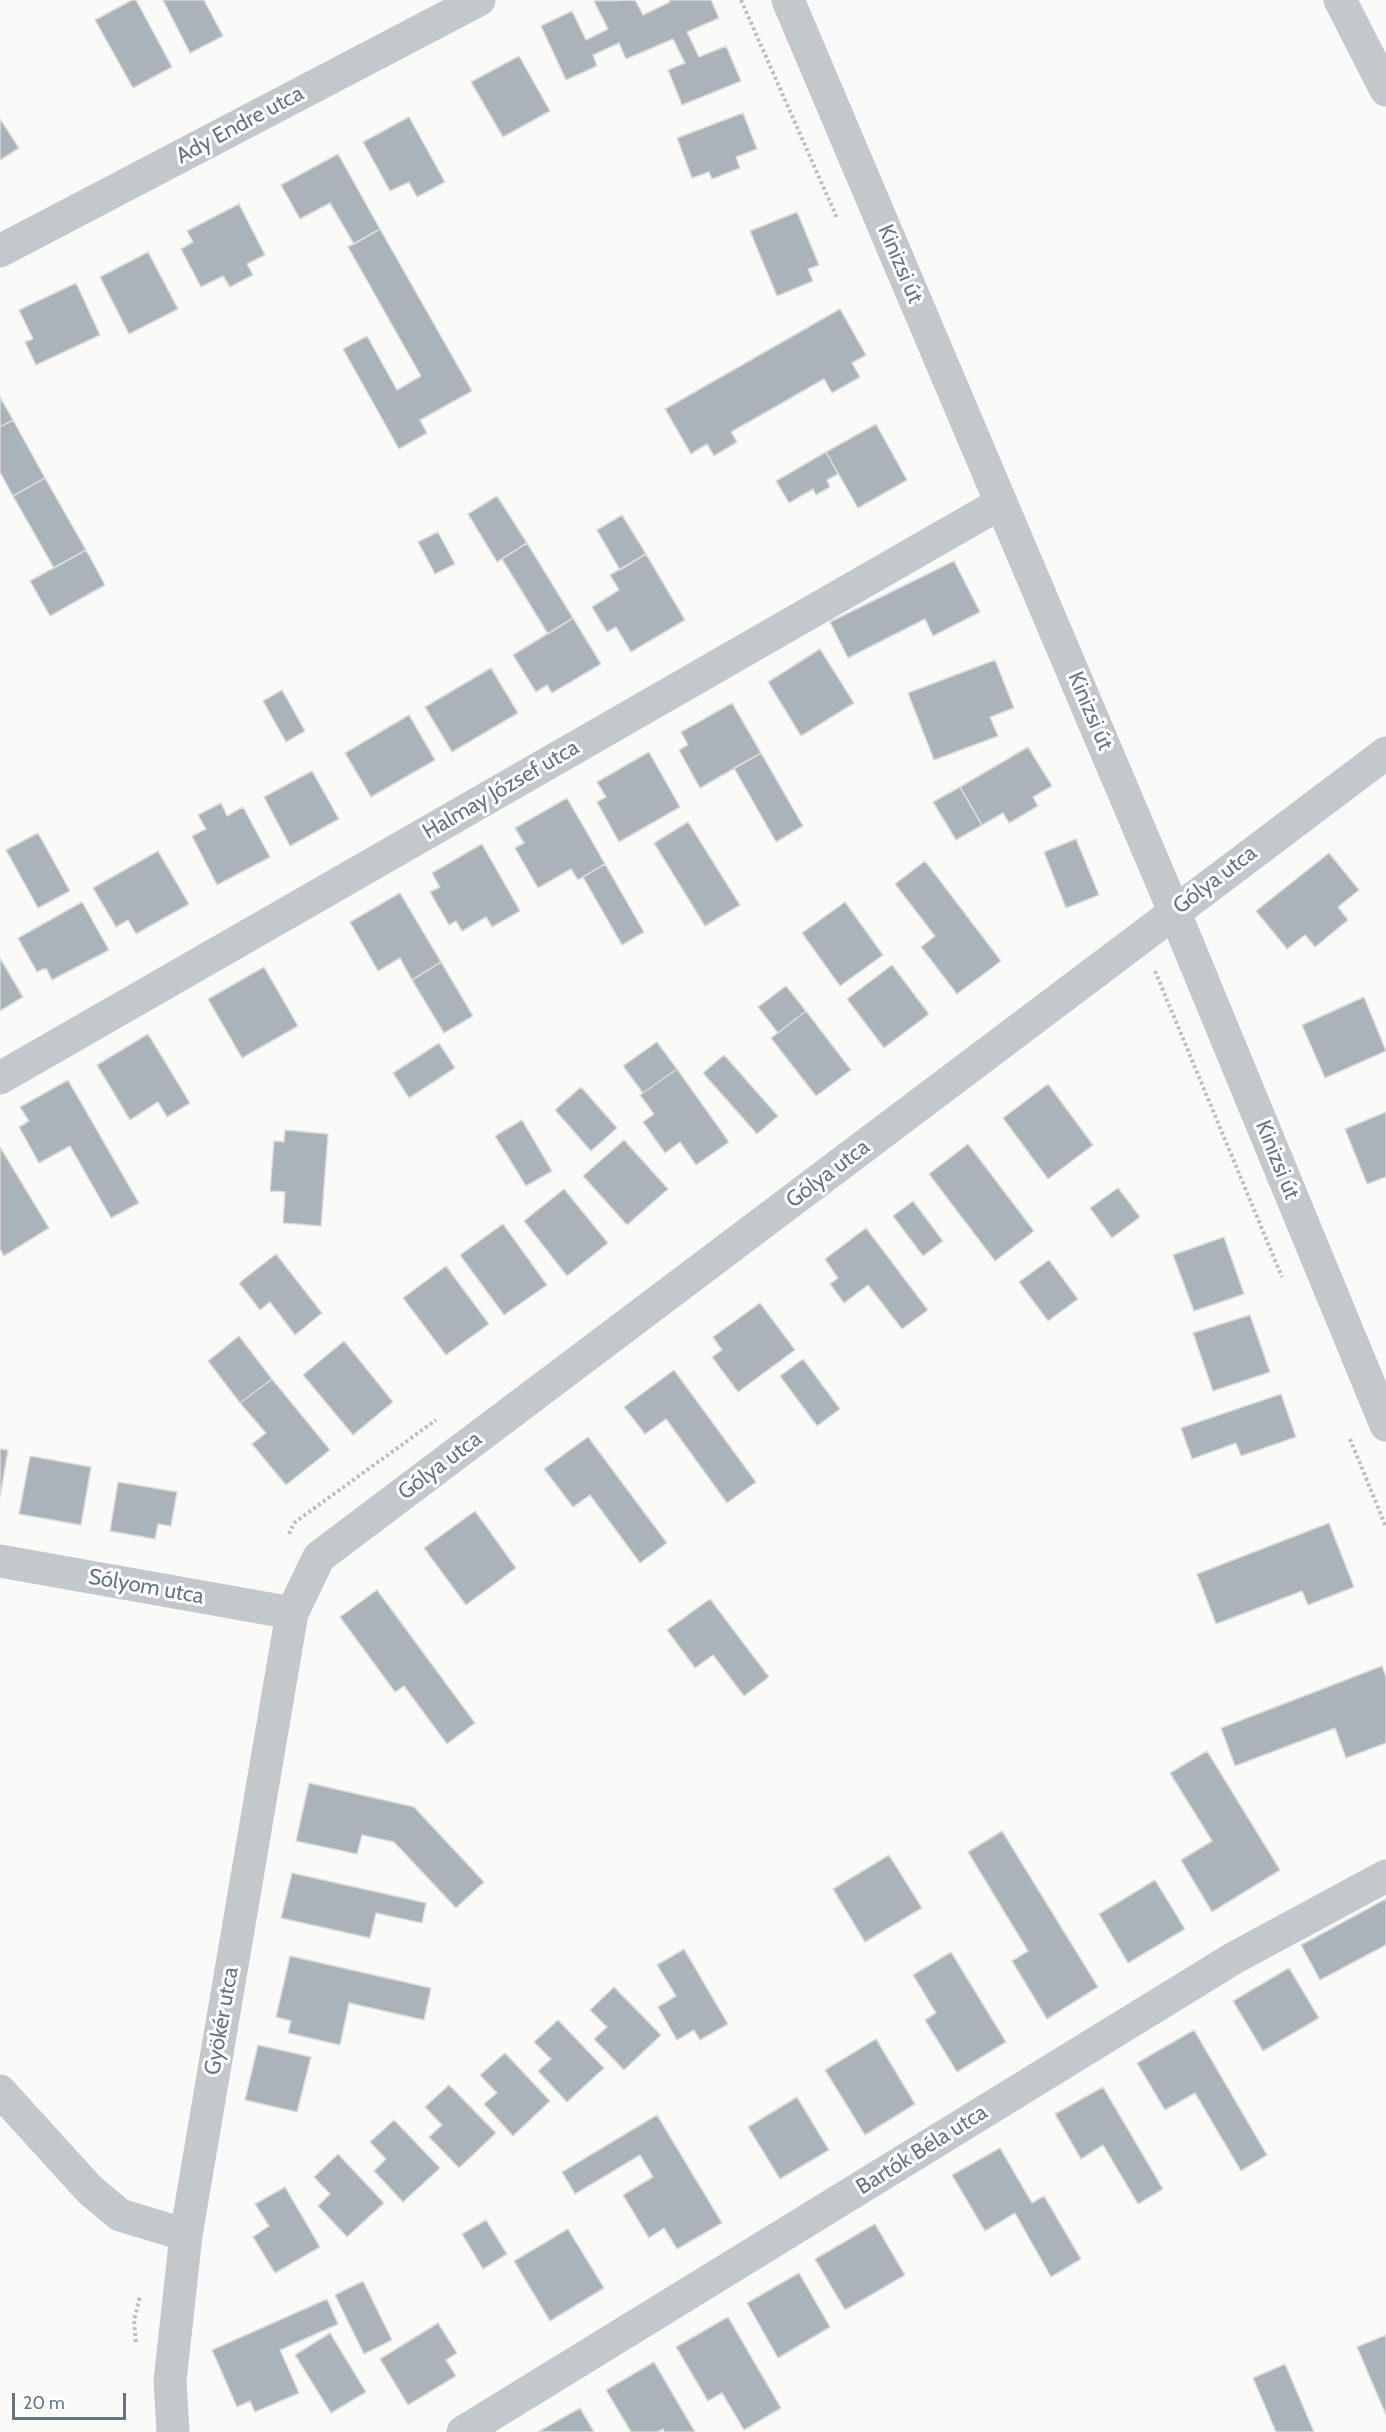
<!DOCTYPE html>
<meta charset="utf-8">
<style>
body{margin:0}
#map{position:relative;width:1386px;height:2432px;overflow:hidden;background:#fafaf8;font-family:Cabin,sans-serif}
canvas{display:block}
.scale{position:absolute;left:12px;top:2393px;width:114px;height:27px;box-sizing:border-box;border:3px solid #657683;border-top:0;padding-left:8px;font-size:18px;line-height:21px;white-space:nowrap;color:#657683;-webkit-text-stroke:4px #fff;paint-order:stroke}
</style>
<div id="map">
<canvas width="1386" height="2432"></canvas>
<div class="scale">20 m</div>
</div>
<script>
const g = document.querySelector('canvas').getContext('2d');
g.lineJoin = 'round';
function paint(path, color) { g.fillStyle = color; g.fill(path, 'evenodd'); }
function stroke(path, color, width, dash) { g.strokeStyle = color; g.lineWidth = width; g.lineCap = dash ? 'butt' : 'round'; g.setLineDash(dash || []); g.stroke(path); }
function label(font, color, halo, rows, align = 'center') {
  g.font = font + ' Cabin,sans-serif'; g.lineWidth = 6; g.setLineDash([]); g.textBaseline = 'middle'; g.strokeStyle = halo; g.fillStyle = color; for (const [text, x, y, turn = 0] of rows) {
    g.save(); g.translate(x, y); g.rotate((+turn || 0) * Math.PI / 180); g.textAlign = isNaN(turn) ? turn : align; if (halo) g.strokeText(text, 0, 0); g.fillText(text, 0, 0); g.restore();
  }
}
const building = new Path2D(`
 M 132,0 L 136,0 L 172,67 L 133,88 L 95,20 Z
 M 163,0 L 204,0 L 223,36 L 190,53 Z
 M 635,0 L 643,15 L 670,2 L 669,0 L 711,0 L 719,18 L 687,32 L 699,57 L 726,46 L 741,81 L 682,105 L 668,70 L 685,63 L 673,39 L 626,59 L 619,43 L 593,55 L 597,66 L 566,80 L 541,26 L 572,11 L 586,40 L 608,29 L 594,1 Z
 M 519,56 L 550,111 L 503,137 L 471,82 Z
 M 743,113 L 757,149 L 736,157 L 740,168 L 712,179 L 709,172 L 692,178 L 677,138 Z
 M 409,117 L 445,182 L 417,197 L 409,182 L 390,191 L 363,142 Z
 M 0,119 L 19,148 L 0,160 Z
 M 338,154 L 380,229 L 354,244 L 330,203 L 300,219 L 281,185 Z
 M 239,204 L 265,255 L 247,264 L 253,275 L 230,287 L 223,276 L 201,287 L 181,249 L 193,242 L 187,231 Z
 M 797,212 L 819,265 L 808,269 L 813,281 L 777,296 L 750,231 Z
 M 380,229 L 472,391 L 420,420 L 427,433 L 399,449 L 343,349 L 367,336 L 397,390 L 421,376 L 348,247 Z
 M 148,252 L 178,309 L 129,334 L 100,277 Z
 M 76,283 L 100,335 L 36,365 L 25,342 L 33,339 L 19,310 Z
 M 840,309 L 866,355 L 852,363 L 860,377 L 832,393 L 824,379 L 731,432 L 737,442 L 714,456 L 707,444 L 691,454 L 665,409 Z
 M 0,397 L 13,420 L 0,427 Z
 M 13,420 L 45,478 L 13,496 L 0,472 L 0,427 Z
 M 876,424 L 907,480 L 858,508 L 826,452 Z
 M 826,452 L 838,474 L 827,480 L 830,487 L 816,495 L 813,489 L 789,503 L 776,481 Z
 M 45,478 L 86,550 L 54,568 L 13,496 Z
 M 497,496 L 527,543 L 497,562 L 468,514 Z
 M 622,515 L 646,554 L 620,570 L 597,530 Z
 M 438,532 L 455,564 L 435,574 L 418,542 Z
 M 527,543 L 573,618 L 548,634 L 502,559 Z
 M 86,550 L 105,585 L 50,616 L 30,581 Z
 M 646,554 L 685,620 L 631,652 L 616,627 L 607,632 L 592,607 L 619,590 L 610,575 Z
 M 954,561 L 980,612 L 933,636 L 925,619 L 848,658 L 830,622 Z
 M 573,618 L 601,664 L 552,693 L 547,685 L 536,692 L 513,655 Z
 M 820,649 L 854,703 L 801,736 L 768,682 Z
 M 995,660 L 1014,708 L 990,717 L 998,736 L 934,760 L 908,693 Z
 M 491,668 L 518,713 L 452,752 L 425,707 Z
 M 282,690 L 305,731 L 286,742 L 263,701 Z
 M 732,703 L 761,753 L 700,788 L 679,750 L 688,745 L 681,732 Z
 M 409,715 L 435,760 L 371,797 L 345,753 Z
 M 1028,747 L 1052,786 L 1033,797 L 1038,806 L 1009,823 L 1003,813 L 982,825 L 960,787 Z
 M 649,752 L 680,807 L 619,842 L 597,802 L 606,797 L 597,782 Z
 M 761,753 L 803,826 L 776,842 L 734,768 Z
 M 312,771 L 339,819 L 290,846 L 264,797 Z
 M 960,787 L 982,825 L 956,840 L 933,802 Z
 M 567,798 L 605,864 L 578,880 L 571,869 L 538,888 L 515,848 L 524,843 L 515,828 Z
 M 221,803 L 227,816 L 243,807 L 270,857 L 217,885 L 192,836 L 206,829 L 198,815 Z
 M 688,822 L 740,905 L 705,926 L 654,843 Z
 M 38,833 L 70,891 L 38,908 L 6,850 Z
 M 1076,839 L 1099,895 L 1066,908 L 1044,852 Z
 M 482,844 L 520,911 L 492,927 L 486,917 L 462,931 L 456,921 L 449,925 L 430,892 L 440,887 L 432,873 Z
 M 158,851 L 189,904 L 136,934 L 128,920 L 116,927 L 93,888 Z
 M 1329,853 L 1359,890 L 1338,907 L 1348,920 L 1315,947 L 1305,935 L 1287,949 L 1256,911 Z
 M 925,861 L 1001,961 L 957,994 L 921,947 L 935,936 L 895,884 Z
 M 605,864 L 644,932 L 622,945 L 583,877 Z
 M 400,893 L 441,962 L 412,980 L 400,958 L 378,971 L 350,922 Z
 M 82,902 L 109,950 L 52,980 L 46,968 L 37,972 L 18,938 Z
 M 845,902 L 883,955 L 840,986 L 802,933 Z
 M 0,958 L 23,997 L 0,1011 Z
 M 441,962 L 473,1016 L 444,1033 L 412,980 Z
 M 892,965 L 929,1014 L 884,1048 L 847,999 Z
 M 264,967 L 298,1026 L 242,1058 L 208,999 Z
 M 786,986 L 806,1011 L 778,1033 L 758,1007 Z
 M 1364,997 L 1386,1051 L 1325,1078 L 1302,1025 Z
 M 806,1011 L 851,1070 L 816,1096 L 771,1038 Z
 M 148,1034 L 190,1103 L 167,1117 L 158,1102 L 130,1120 L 97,1065 Z
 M 657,1042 L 677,1069 L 643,1093 L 623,1066 Z
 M 439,1043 L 455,1068 L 409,1098 L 393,1073 Z
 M 724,1055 L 778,1116 L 757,1134 L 703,1073 Z
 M 677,1069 L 729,1142 L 696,1165 L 680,1142 L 665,1153 L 643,1122 L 654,1114 L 640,1095 Z
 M 68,1080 L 139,1203 L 111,1218 L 70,1146 L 39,1163 L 19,1127 L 29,1121 L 20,1107 Z
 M 1048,1084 L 1093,1145 L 1048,1179 L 1003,1118 Z
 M 581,1087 L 617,1128 L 591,1151 L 555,1110 Z
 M 1386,1112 L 1386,1177 L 1367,1184 L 1345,1129 Z
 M 522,1120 L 552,1171 L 526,1186 L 495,1136 Z
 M 285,1130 L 328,1134 L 321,1226 L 283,1223 L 285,1192 L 270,1191 L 274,1141 L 284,1142 Z
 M 624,1140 L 668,1189 L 627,1225 L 583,1176 Z
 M 968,1144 L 1034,1231 L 995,1261 L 929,1174 Z
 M 0,1147 L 49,1228 L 4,1256 L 0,1249 Z
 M 1118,1188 L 1140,1217 L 1112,1238 L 1090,1208 Z
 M 564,1189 L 608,1243 L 567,1276 L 524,1221 Z
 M 913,1201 L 943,1241 L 923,1256 L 893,1216 Z
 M 503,1224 L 547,1285 L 504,1315 L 460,1255 Z
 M 866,1228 L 928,1310 L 902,1329 L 868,1285 L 844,1303 L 830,1284 L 838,1278 L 825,1259 Z
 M 1224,1237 L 1244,1294 L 1194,1311 L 1173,1255 Z
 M 276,1254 L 322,1313 L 295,1335 L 270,1302 L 260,1310 L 239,1283 Z
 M 1049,1260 L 1078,1299 L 1048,1321 L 1019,1282 Z
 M 446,1266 L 489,1324 L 446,1355 L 403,1298 Z
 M 760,1303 L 795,1350 L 738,1392 L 712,1357 L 722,1350 L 713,1337 Z
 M 1250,1315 L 1270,1372 L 1213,1391 L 1193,1333 Z
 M 239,1336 L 272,1379 L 240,1403 L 208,1361 Z
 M 344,1341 L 393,1402 L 353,1435 L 303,1375 Z
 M 803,1359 L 840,1409 L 817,1426 L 780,1376 Z
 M 674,1370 L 756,1482 L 727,1503 L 666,1419 L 645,1434 L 624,1407 Z
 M 272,1379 L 330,1450 L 286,1485 L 252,1444 L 266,1433 L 240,1403 Z
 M 1281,1394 L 1296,1437 L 1241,1456 L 1236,1443 L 1192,1459 L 1181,1428 Z
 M 588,1437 L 667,1543 L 640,1563 L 590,1495 L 573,1507 L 544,1469 Z
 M 0,1449 L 8,1450 L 0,1497 Z
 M 30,1456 L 91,1467 L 81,1525 L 19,1514 Z
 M 118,1482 L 177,1492 L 171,1526 L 158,1524 L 155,1539 L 110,1531 Z
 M 475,1511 L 516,1568 L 466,1605 L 424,1548 Z
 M 1329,1523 L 1354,1587 L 1308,1605 L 1302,1591 L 1216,1624 L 1197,1574 Z
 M 377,1590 L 475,1723 L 447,1744 L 404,1686 L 395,1692 L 340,1617 Z
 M 710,1599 L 769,1677 L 744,1696 L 713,1655 L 695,1668 L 667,1630 Z
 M 1382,1666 L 1386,1677 L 1386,1743 L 1346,1758 L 1335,1728 L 1235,1766 L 1221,1728 Z
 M 1207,1751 L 1280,1870 L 1212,1912 L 1181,1860 L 1212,1841 L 1170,1773 Z
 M 309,1783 L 414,1807 L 484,1882 L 456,1908 L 394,1842 L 362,1835 L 357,1854 L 296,1841 Z
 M 1002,1831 L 1098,1987 L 1047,2019 L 1012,1961 L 1028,1951 L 968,1852 Z
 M 889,1855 L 922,1908 L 865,1942 L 833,1889 Z
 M 292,1873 L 426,1903 L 422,1923 L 376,1913 L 370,1938 L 281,1918 Z
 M 1155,1880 L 1185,1929 L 1128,1963 L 1099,1914 Z
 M 1386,1899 L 1386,1945 L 1320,1980 L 1301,1945 Z
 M 684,1949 L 728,2024 L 700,2040 L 694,2030 L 677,2040 L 658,2007 L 676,1996 L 657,1965 Z
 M 951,1952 L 1006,2042 L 957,2072 L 925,2020 L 936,2013 L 913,1975 Z
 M 290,1956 L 431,1988 L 424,2020 L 349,2003 L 340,2045 L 288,2033 L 291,2021 L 276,2017 Z
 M 1289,1968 L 1319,2018 L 1263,2051 L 1233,2001 Z
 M 614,1987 L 661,2035 L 624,2070 L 594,2039 L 607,2027 L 590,2010 Z
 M 558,2020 L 604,2068 L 567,2102 L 538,2071 L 551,2059 L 534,2042 Z
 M 1194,2030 L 1267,2155 L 1241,2171 L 1195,2093 L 1165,2110 L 1137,2063 Z
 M 876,2039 L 915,2104 L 865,2135 L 825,2070 Z
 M 258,2045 L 311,2057 L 297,2112 L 245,2100 Z
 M 505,2053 L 550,2101 L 513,2136 L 484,2104 L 497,2093 L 480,2075 Z
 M 449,2085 L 496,2133 L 459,2168 L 429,2137 L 442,2125 L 425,2107 Z
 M 1103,2087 L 1163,2189 L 1138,2204 L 1103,2145 L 1081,2159 L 1055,2114 Z
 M 797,2097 L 829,2150 L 780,2179 L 748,2127 Z
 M 657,2115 L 722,2223 L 677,2249 L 664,2228 L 649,2238 L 623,2195 L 653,2177 L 640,2155 L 575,2194 L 562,2172 Z
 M 394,2120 L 440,2168 L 403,2202 L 374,2171 L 386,2159 L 370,2142 Z
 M 1000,2148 L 1032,2203 L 1044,2196 L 1081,2259 L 1051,2277 L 1015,2213 L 985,2231 L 952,2175 Z
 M 338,2154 L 384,2203 L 347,2237 L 318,2206 L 330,2194 L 314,2177 Z
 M 285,2187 L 320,2247 L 275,2273 L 253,2237 L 269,2226 L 255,2204 Z
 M 486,2220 L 507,2254 L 483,2269 L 462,2234 Z
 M 875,2224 L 905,2275 L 845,2310 L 815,2259 Z
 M 568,2229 L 604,2288 L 550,2321 L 514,2261 Z
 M 799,2273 L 830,2327 L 778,2358 L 747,2303 Z
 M 363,2281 L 392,2340 L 364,2354 L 335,2295 Z
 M 327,2299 L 338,2324 L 280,2350 L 299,2393 L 255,2412 L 250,2401 L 237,2407 L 212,2350 Z
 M 728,2317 L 781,2408 L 744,2430 L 722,2393 L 708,2401 L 676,2347 Z
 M 438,2323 L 457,2353 L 446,2360 L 456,2376 L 408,2405 L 380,2359 Z
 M 330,2333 L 366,2392 L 331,2413 L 295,2355 Z
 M 1386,2335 L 1386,2415 L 1357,2347 Z
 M 654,2362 L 695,2432 L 664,2432 L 663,2429 L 658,2432 L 631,2432 L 606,2390 Z
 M 1285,2364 L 1314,2432 L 1276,2432 L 1253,2378 Z
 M 580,2408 L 594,2432 L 538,2432 Z`);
const path = new Path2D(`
 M 741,0 L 837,218
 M 1155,971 L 1282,1277
 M 1350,1439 L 1386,1527
 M 289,1534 L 294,1523 L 436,1420
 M 136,2342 L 134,2321 L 140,2296`);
const minor = new Path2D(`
 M 788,0 L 1174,911 L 1386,1425
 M 1340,0 L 1386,90
 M 0,251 L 479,0
 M 0,1078 L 1001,503
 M 0,1561 L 292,1613
 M 0,2091 L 90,2190 L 120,2215 L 186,2235
 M 173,2432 L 170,2381 L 186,2235 L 292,1613 L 319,1557 L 1386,753
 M 463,2432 L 1234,1958 L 1386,1876`);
const streetNames = [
 ["Ady Endre utca",240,125,-28],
 ["Kinizsi út",900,264,67],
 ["Kinizsi út",1090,711,67],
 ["Halmay József utca",501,790,-30],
 ["Gólya utca",1215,880,-37],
 ["Kinizsi út",1277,1160,68],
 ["Gólya utca",828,1174,-37],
 ["Gólya utca",440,1466,-37],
 ["Sólyom utca",146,1587,10],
 ["Gyökér utca",222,2021,-80],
 ["Bartók Béla utca",922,2150,-32]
];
paint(building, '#aab3b9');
stroke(building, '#dcdcda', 1.5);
stroke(path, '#bbbfc2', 4, [3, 3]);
stroke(minor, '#c3c8cc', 33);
label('22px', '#657683', '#fff', streetNames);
</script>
